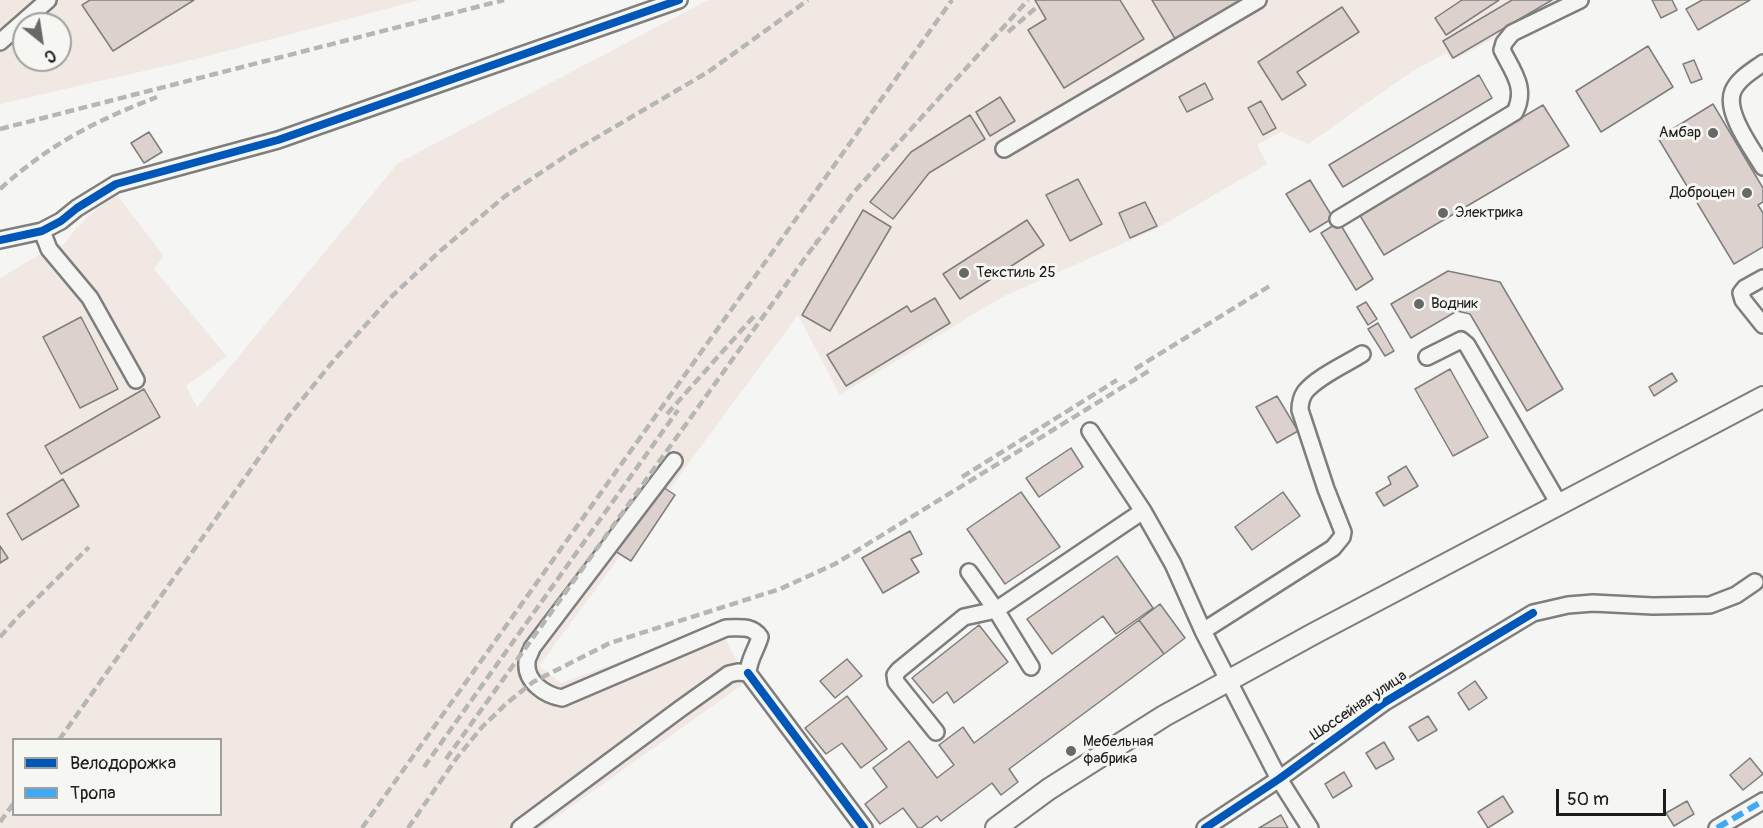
<!DOCTYPE html>
<meta charset="utf-8">
<style>
body{margin:0}
#map{position:relative;width:1763px;height:828px;overflow:hidden;background:#f5f5f3;font-family:Pangolin,sans-serif}
canvas{display:block}
.legend{position:absolute;left:12px;top:738px;width:210px;height:78px;box-sizing:border-box;background:#f6f6f2;border:2px solid #9f9f9c;margin:0;padding:8px 10px;list-style:none;font-size:18px;color:#1c1c1c}
.legend li{display:flex;align-items:center;gap:12px;height:30px}
.legend b{width:30px;border:2px solid #9f9f9c}
.north{position:absolute;left:12px;top:12px;width:60px;height:60px;box-sizing:border-box;background:#f6f6f2;border:2px solid #9f9f9c;border-radius:50%;rotate:150deg;font-size:16px;font-weight:700;line-height:24px;text-align:center;color:#1c1c1c}
.north::after{content:'';display:block;margin:auto;width:21px;height:27px;background:#686867;clip-path:polygon(50% 0,100% 100%,50% 72%,0 100%)}
.scale{position:absolute;left:1556px;top:789px;width:110px;height:27px;box-sizing:border-box;border:3px solid #1c1c1c;border-top:0;padding-left:8px;font-size:18px;line-height:21px;white-space:nowrap;color:#1c1c1c;-webkit-text-stroke:4px #f6f6f2;paint-order:stroke}
</style>
<div id="map">
<canvas width="1763" height="828"></canvas>
<ul class="legend">
<li><b style="height:8px;background:#0057b8"></b>Велодорожка</li>
<li><b style="height:8px;background:#3fa9f5"></b>Тропа</li>
</ul>
<div class="north">С</div>
<div class="scale">50 m</div>
</div>
<script>
const g = document.querySelector('canvas').getContext('2d');
g.lineJoin = 'round';
function paint(path, color) { g.fillStyle = color; g.fill(path, 'evenodd'); }
function stroke(path, color, width, dash) { g.strokeStyle = color; g.lineWidth = width; g.lineCap = dash ? 'butt' : 'round'; g.setLineDash(dash || []); g.stroke(path); }
function label(font, color, halo, rows, align = 'center') {
  g.font = font + ' Pangolin,sans-serif'; g.lineWidth = 6; g.setLineDash([]); g.textBaseline = 'middle'; g.strokeStyle = halo; g.fillStyle = color; for (const [text, x, y, turn = 0] of rows) {
    g.save(); g.translate(x, y); g.rotate((+turn || 0) * Math.PI / 180); g.textAlign = isNaN(turn) ? turn : align; if (halo) g.strokeText(text, 0, 0); g.fillText(text, 0, 0); g.restore();
  }
}
const built = new Path2D(`
 M 0,0 L 420,0 L 196,59 L 0,104 ZM 24,24 L 60,24 L 60,60 L 24,60 Z
 M 708,0 L 1564,0 L 1452,61 L 1446,53 L 1413,71 L 1308,144 L 1281,132 L 1257,145 L 1267,164 L 1156,229 L 1002,297 L 840,395 L 798,315 L 539,666 L 561,683 L 718,626 L 748,681 L 541,828 L 0,828 L 0,278 L 49,249 L 64,244 L 77,227 L 100,206 L 117,195 L 164,256 L 154,269 L 227,356 L 186,386 L 197,407 L 398,163 ZM 14,740 L 220,740 L 220,814 L 14,814 Z`);
const building = new Path2D(`
 M 90,0 L 194,0 L 113,51 L 82,5 Z
 M 1035,0 L 1120,0 L 1144,39 L 1064,88 L 1028,30 L 1046,19 Z
 M 1152,0 L 1250,0 L 1177,42 Z
 M 1462,0 L 1499,0 L 1446,35 L 1435,18 Z
 M 1512,0 L 1552,0 L 1453,58 L 1443,41 Z
 M 1652,0 L 1672,0 L 1677,10 L 1661,18 Z
 M 1702,0 L 1750,0 L 1698,30 L 1686,9 Z
 M 1342,7 L 1359,32 L 1297,72 L 1306,85 L 1282,100 L 1258,62 Z
 M 1648,46 L 1673,87 L 1601,132 L 1576,91 Z
 M 1694,60 L 1702,79 L 1691,83 L 1683,64 Z
 M 1479,75 L 1492,98 L 1343,187 L 1329,165 Z
 M 1205,83 L 1213,99 L 1187,112 L 1179,97 Z
 M 1000,97 L 1015,121 L 990,136 L 976,112 Z
 M 1261,101 L 1276,128 L 1263,135 L 1248,108 Z
 M 1713,104 L 1763,188 L 1763,202 L 1758,205 L 1763,213 L 1763,247 L 1734,264 L 1658,138 Z
 M 1543,105 L 1569,146 L 1384,255 L 1359,214 Z
 M 970,115 L 985,139 L 929,173 L 893,219 L 870,202 L 911,152 Z
 M 149,132 L 162,152 L 144,163 L 131,143 Z
 M 1078,179 L 1102,224 L 1070,241 L 1046,195 Z
 M 1310,180 L 1333,218 L 1310,232 L 1286,194 Z
 M 1145,202 L 1157,226 L 1130,238 L 1119,213 Z
 M 863,210 L 891,227 L 830,331 L 802,315 Z
 M 1027,220 L 1044,245 L 960,299 L 943,274 Z
 M 1339,222 L 1373,279 L 1356,290 L 1321,233 Z
 M 1448,271 L 1500,282 L 1563,389 L 1527,411 L 1470,314 L 1457,311 L 1411,338 L 1391,304 Z
 M 935,298 L 950,323 L 846,386 L 827,355 L 907,306 L 911,312 Z
 M 1366,302 L 1377,319 L 1368,325 L 1357,307 Z
 M 81,317 L 118,389 L 80,408 L 43,337 Z
 M 1378,323 L 1394,351 L 1385,356 L 1368,329 Z
 M 1450,369 L 1488,437 L 1453,456 L 1415,389 Z
 M 1672,373 L 1677,381 L 1654,396 L 1649,387 Z
 M 144,389 L 160,417 L 61,474 L 45,446 Z
 M 1277,396 L 1298,431 L 1277,443 L 1256,407 Z
 M 1071,448 L 1083,467 L 1039,497 L 1026,478 Z
 M 1406,466 L 1418,486 L 1384,506 L 1376,493 L 1391,484 L 1388,477 Z
 M 63,479 L 79,506 L 22,540 L 7,514 Z
 M 660,485 L 675,495 L 631,561 L 615,551 Z
 M 1021,492 L 1060,547 L 1005,584 L 967,529 Z
 M 1283,492 L 1300,516 L 1252,550 L 1235,527 Z
 M 910,531 L 922,554 L 911,559 L 919,572 L 883,593 L 862,558 Z
 M 0,546 L 8,558 L 0,563 Z
 M 1117,556 L 1153,608 L 1116,634 L 1103,616 L 1052,654 L 1027,619 Z
 M 1160,604 L 1185,638 L 1164,654 L 1139,620 Z
 M 1139,620 L 1164,654 L 1009,769 L 1018,782 L 1001,795 L 992,783 L 941,821 L 937,816 L 921,828 L 918,828 L 903,808 L 880,824 L 865,804 L 887,787 L 873,768 L 909,741 L 937,778 L 954,765 L 939,745 L 963,727 L 974,743 Z
 M 979,625 L 1008,662 L 954,703 L 947,692 L 933,703 L 912,678 Z
 M 847,659 L 862,676 L 835,698 L 820,681 Z
 M 1475,681 L 1487,698 L 1469,710 L 1458,693 Z
 M 847,696 L 887,749 L 861,768 L 842,743 L 826,754 L 805,728 Z
 M 1428,716 L 1437,730 L 1418,741 L 1409,727 Z
 M 1384,742 L 1394,759 L 1376,769 L 1366,753 Z
 M 1750,758 L 1763,774 L 1743,790 L 1730,775 Z
 M 1344,772 L 1352,786 L 1333,798 L 1325,784 Z
 M 1503,796 L 1513,812 L 1488,828 L 1478,812 Z
 M 1687,801 L 1694,814 L 1674,826 L 1666,813 Z
 M 1281,815 L 1288,828 L 1259,828 Z`);
const minor = new Path2D(`
 M 0,42 L 48,0
 M 1763,63 C 1752,71 1738,79 1733,91 C 1724,112 1753,150 1763,167
 M 1004,149 L 1258,0
 M 1338,219 L 1515,112 C 1527,88 1513,72 1502,50 L 1504,43 L 1512,33 L 1580,0
 M 42,231 L 49,249 L 90,298 L 136,380
 M 0,240 L 42,231 L 61,221 L 77,208 L 116,184 L 278,140 L 679,0
 M 1763,278 L 1745,288 L 1741,293 L 1743,300 L 1763,325
 M 1427,357 L 1461,340 L 1467,345 L 1559,504
 M 1090,431 L 1143,511 L 1173,564 L 1203,631
 M 674,461 L 532,648 C 531,652 527,658 527,662 C 525,682 545,695 562,698 L 726,628 C 739,628 752,625 760,637 C 756,651 749,658 748,673 L 864,828
 M 969,572 L 996,610 L 1031,667
 M 936,732 L 896,682 L 895,675 L 899,670 L 964,617 L 996,610 L 1143,511
 M 520,828 L 680,709 L 729,674 L 738,672 L 748,673
 M 1205,828 L 1279,779 L 1385,702 L 1533,613 L 1568,605 L 1593,603 L 1653,606 L 1710,605 L 1736,595 L 1755,582
 M 1310,828 L 1279,779 L 1203,631 L 1333,548 L 1342,537 L 1343,532 L 1326,489 L 1300,410 C 1300,403 1301,398 1305,392 C 1317,377 1346,364 1362,354
 M 1717,828 L 1763,801`);
const major = new Path2D(`
 M 996,828 L 1049,789 L 1164,716 L 1315,633 L 1763,397`);
const rail = new Path2D(`
 M 1008,32 L 1038,6
 M 0,129 L 504,0
 M 0,189 C 50,144 95,121 157,97
 M 815,245 L 853,193 L 1028,0
 M 1135,369 L 1273,284
 M 667,414 L 756,314
 M 962,477 L 1117,380
 M 0,637 L 17,618 L 89,547
 M 59,740 L 288,417 L 334,360 L 391,297 L 439,252 L 504,197 L 572,152 L 708,72 L 808,0
 M 446,759 L 818,240
 M 424,767 L 678,410
 M 0,822 L 14,803
 M 362,828 L 952,0
 M 408,828 L 456,759 L 482,727 L 507,703 L 533,682 L 610,643 L 780,589 L 835,564 L 1152,369`);
const quiet = new Path2D(`
 M 1717,828 L 1763,801`);
const cycleway = new Path2D(`
 M 0,240 L 42,231 L 61,221 L 77,208 L 116,184 L 278,140 L 679,0
 M 748,673 L 864,828
 M 1205,828 L 1279,779 L 1385,702 L 1533,613`);
const markers = [
 [1713,133,6,"#686867"],
 [1747,193,6,"#686867"],
 [1443,213,6,"#686867"],
 [964,273,6,"#686867"],
 [1419,304,6,"#686867"],
 [1071,751,6,"#686867"]
];
const poiNames = [
 ["Амбар",1701,133,"right"],
 ["Доброцен",1735,193,"right"],
 ["Электрика",1455,213],
 ["Текстиль 25",976,273],
 ["Водник",1431,304],
 ["Мебельная",1083,742],
 ["фабрика",1083,759]
];
const streetNames = [
 ["Шоссейная улица",1359,706,-34]
];
paint(built, '#f1e8e4');
paint(building, '#dcd1cd');
stroke(building, '#7e7e7d', 1.5);
stroke(minor, '#7e7e7d', 20);
stroke(major, '#7e7e7d', 24);
stroke(minor, '#f5f5f3', 15);
stroke(major, '#f5f5f3', 20);
stroke(rail, '#b6b6b5', 4.5, [9, 4.5]);
stroke(quiet, '#3fa9f5', 6, [12, 6]);
stroke(cycleway, '#0057b8', 8);
for (const [x, y, r, color] of markers) { const dot = new Path2D(); dot.arc(x, y, r, 0, 2 * Math.PI); g.fillStyle = color; g.fill(dot); stroke(dot, '#f6f6f2', 2); }
label('15px', '#1c1c1c', '#f6f6f2', poiNames, 'left');
label('15px', '#1c1c1c', '#f6f6f2', streetNames);
</script>
